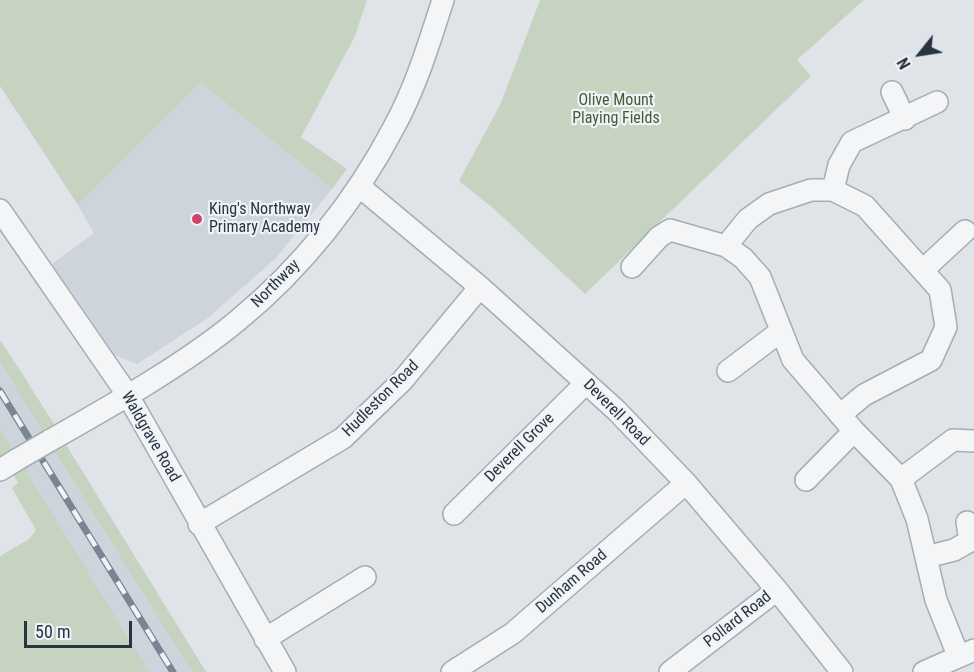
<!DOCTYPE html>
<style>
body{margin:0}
#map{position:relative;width:974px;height:672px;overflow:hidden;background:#e0e4e9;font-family:"Roboto Condensed",sans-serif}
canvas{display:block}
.north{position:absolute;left:890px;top:24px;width:60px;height:60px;-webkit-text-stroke:4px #eff3f7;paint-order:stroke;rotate:240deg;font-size:16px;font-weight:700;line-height:24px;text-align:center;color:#283441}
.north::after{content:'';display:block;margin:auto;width:21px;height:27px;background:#283441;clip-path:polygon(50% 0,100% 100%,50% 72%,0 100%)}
.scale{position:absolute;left:24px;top:621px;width:108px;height:27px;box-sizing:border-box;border:3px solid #283441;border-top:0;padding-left:8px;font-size:18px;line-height:21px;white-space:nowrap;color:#283441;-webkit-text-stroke:4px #eff3f7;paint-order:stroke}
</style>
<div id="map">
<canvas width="974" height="672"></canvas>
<div class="north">N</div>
<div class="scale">50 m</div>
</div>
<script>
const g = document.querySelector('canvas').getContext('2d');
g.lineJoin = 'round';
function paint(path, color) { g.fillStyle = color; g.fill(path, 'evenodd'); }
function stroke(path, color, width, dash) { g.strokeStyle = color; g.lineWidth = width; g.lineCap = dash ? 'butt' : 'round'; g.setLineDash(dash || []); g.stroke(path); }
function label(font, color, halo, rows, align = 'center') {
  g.font = font + ' "Roboto Condensed",sans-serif'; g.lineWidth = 4.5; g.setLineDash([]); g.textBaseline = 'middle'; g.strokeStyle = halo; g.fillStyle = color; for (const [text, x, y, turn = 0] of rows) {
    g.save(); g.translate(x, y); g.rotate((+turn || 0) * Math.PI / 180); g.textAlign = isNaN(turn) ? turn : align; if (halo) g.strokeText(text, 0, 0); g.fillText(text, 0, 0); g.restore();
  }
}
const built = new Path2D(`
 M 201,83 L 332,189 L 276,258 L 208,318 L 137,364 L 115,355 L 52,264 L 94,233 L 78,205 Z
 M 0,340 L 22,373 L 206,672 L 133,672 L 0,452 Z`);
const green = new Path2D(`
 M 0,0 L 367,0 L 355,36 L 301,137 L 347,169 L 332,189 L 201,83 L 78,205 L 0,86 Z
 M 540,0 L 864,0 L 797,60 L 811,76 L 585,294 L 493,208 L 459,181 L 501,103 Z
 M 0,340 L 56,427 L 44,434 L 0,361 Z
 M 0,428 L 14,451 L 4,458 L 0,456 Z
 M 64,442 L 206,672 L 192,672 L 53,448 Z
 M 23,466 L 149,672 L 0,672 L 0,556 L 29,539 L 36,530 L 12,488 L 18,483 L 12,472 Z`);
const minor = new Path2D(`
 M 892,92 L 905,119
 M 359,186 L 480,287 L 616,410 L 686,483 L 777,590 L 842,672
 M 833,190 L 839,165 L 852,142 L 937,102
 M 0,210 L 127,394 L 285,672
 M 726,246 L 748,219 L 769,204 L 811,190 L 833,190 L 865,206 L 940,290 L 946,327 L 931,360 L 864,395 L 840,415
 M 632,267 L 659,237 L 670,230 L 726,246 L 743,258 L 760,277 L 793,360 L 854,431 L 901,479 L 917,519 L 936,600 L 958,655
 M 923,270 L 965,231
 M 728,371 L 781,331
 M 49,441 C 109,407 184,365 237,321 C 301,269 356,200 394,127 C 416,87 429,43 443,0
 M 0,470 L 18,459
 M 901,479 L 953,440 L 974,441
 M 806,480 L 854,431
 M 454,514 L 586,383
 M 199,524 L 343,438 L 402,381 L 480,287
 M 926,557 L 954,550 L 970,541 L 967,522
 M 265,639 L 365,577
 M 452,672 L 513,633 L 686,483
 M 670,672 L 777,590
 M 924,672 L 974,650`);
const rail = new Path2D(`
 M 0,391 L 173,672`);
const minorBridge = new Path2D(`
 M 18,459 L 49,441`);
const markers = [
 [197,219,6,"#d04366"]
];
const parkNames = [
 ["Olive Mount",616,101],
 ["Playing Fields",616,119]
];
const poiNames = [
 ["King's Northway",209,210],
 ["Primary Academy",209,228]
];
const streetNames = [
 ["Northway",276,284,-45],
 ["Hudleston Road",381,399,-45],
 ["Deverell Road",616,413,45],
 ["Waldgrave Road",150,437,60],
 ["Deverell Grove",520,448,-45],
 ["Dunham Road",572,582,-41],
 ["Pollard Road",738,620,-38]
];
paint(built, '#ced4db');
paint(green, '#c7d3c1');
stroke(minor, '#a5acb3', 24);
stroke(minor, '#f3f5f7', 21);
stroke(rail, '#798593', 7);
stroke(rail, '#eff3f7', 4.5, [14]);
stroke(minorBridge, '#a5acb3', 24, []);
stroke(minorBridge, '#f3f5f7', 21);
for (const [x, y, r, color] of markers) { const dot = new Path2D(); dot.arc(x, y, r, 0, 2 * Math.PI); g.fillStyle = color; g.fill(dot); stroke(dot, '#eff3f7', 2); }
label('16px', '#415d35', '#eff3f7', parkNames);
label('16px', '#283441', '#eff3f7', poiNames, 'left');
label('16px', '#283441', '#eff3f7', streetNames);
</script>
